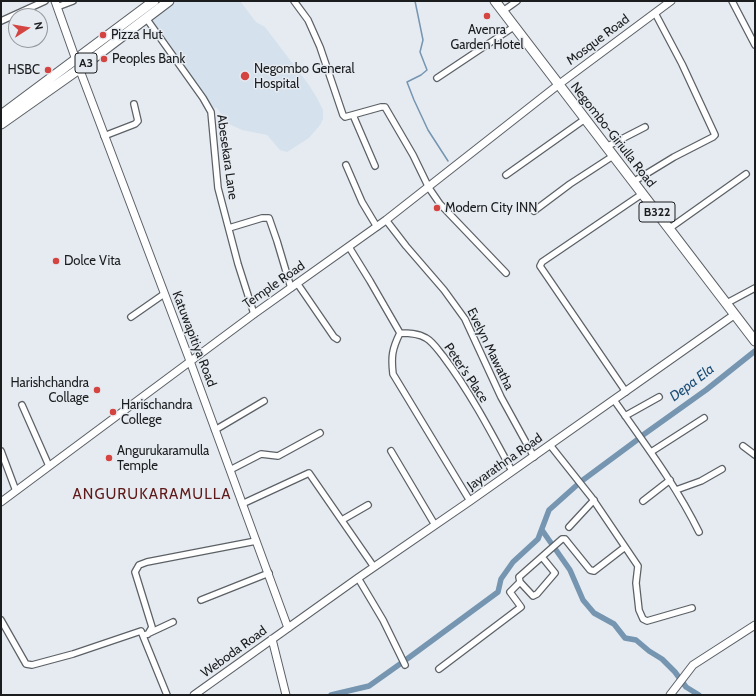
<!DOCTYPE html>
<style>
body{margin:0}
#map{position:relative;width:756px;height:696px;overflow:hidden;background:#e5ebf1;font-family:Cabin,sans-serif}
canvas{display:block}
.frame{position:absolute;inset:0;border:2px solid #1a1c1e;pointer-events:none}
.north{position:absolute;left:8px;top:8px;width:40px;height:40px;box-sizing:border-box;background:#e5ebf1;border:1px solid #94989d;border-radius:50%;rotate:78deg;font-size:11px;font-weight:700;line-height:16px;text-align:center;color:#1a1c1e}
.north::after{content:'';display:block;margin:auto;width:14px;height:18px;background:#d44542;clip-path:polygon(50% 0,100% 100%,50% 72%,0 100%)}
</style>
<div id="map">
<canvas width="756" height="696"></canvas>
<div class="frame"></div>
<div class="north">N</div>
</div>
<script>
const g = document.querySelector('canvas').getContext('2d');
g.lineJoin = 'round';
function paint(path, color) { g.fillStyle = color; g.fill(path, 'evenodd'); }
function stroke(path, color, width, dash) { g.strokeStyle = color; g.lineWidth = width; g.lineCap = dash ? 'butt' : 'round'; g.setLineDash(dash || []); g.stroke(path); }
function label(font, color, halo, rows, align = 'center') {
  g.font = font + ' Cabin,sans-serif'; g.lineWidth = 3; g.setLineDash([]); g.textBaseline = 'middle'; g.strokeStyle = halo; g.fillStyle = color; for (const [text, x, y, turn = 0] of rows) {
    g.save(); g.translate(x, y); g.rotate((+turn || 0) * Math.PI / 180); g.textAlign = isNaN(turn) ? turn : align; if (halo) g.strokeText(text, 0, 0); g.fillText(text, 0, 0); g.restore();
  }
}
const built = new Path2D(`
 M 169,1 L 240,1 L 256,22 L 265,27 L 309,85 L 317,98 L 323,110 L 323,119 L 320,125 L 309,138 L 287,152 L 280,150 L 267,135 L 242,130 L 229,124 L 216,107 L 211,112 L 146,18 Z`);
const stream = new Path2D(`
 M 415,1 L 423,40 L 420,52 L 427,70 L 421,75 L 407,82 L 414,100 L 428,130 L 448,161`);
const canal = new Path2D(`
 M 643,435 L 706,390 L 755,351
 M 583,480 L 637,440
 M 542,530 L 551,543
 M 556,550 L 570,570 L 583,600 L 594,613 L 614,624 L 625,638 L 636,640 L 649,651 L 662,659 L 675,672 L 686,687 L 699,695
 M 407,659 L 498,592 L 501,579 L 513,562 L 538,539 L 549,510 L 577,485
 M 331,695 L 369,686 L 400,664`);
const minor = new Path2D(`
 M 294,1 L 308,20 L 320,47 L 343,115 L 345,117 L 381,107 L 385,107 L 413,155 L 429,188 L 440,204 L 506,273
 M 732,1 L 755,45
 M 57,7 L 73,1
 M 503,11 L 517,1
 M 146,18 L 203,98 L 211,112 L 218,188 L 238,264 L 254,314
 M 1,21 L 45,1
 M 437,78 L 515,26
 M 353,115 L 375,166
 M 104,136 L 135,124 L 138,121 L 134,104
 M 606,147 L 645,127
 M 346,165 L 362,202 L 377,227
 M 506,175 L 585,119
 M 633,182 L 674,157 L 713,137 L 715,135 L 682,64 L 655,13
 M 534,211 L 570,184 L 613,156
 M 386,220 L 406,246 L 444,290 L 465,319 L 501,397 L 534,457
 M 229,228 L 262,218 L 269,218 L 277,241 L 291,288
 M 670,228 L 746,174
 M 349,247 L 370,281 L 400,333 C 408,333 418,333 426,338 C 433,342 438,350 443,356 C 470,392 491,432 512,471
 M 297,283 L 334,337 L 337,339
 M 727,303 L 755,288
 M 131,317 L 164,294
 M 400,333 C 392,349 391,357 393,374 L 470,501
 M 626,392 L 540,266 L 542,262 L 642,194
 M 614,400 C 644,443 676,485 699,532
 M 22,405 L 49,466
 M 625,416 L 659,397
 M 215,430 L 264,401
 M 550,445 L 592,498 L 638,566 L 636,583 L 639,610 L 643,619 L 647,621 L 692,608
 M 743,446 L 755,455
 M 1,451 L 16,491
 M 391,451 L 435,525
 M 651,452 L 704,418
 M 230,470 L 261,454 L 278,456 L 320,433
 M 676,490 L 701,481 L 722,469
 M 643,501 L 670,480
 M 242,504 L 309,473 L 374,567
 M 342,520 L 368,505
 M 569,527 L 594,500
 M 542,557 L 555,573 L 537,594 L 533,596 L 520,582 L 519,577 L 562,539 L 565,539 L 590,570 L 594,571 L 625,547
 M 358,578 L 383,620 L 405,665
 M 201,600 L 269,573
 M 1,620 L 26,664 L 32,665 L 73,654 L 141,631 L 143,636 L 173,622
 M 148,634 L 152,627 L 135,572 L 139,565 L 147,562 L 256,541
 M 143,636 L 167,695
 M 439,669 L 521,607 L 510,592 L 520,582`);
const tertiary = new Path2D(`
 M 55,1 L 76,60 L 190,361 L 288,628
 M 1,502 L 254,314 L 386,220 L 558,85 L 671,1
 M 272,639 L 286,695
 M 194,695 L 358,578 L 470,501 L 734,315
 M 670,695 L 693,665 L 755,625`);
const primary = new Path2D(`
 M 495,1 L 755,341`);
const trunk = new Path2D(`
 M 1,115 L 154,1
 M 1,124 L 79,69 L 169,1`);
const markers = [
 [487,16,4,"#d44542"],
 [103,35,4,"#d44542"],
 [104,59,4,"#d44542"],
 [48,70,4,"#d44542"],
 [245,76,5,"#d44542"],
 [437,208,4,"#d44542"],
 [56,261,4,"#d44542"],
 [97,390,4,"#d44542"],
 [113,412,4,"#d44542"],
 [109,458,4,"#d44542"]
];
const shields = [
 [86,63,22],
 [657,212,36]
];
const shieldNames = [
 ["A3",86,63],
 ["B322",657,212]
];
const poiNames = [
 ["Avenra",487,30,"center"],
 ["Garden Hotel",487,45,"center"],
 ["Pizza Hut",111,35],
 ["Peoples Bank",112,59],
 ["Negombo General",254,69],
 ["Hospital",254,84],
 ["HSBC",40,70,"right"],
 ["Modern City INN",445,208],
 ["Dolce Vita",64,261],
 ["Harishchandra",89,383,"right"],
 ["Collage",89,398,"right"],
 ["Harischandra",121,405],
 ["College",121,420],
 ["Angurukaramulla",117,451],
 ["Temple",117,466]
];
const streetNames = [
 ["Mosque Road",598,40,-37],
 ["Negombo-Giriulla Road",613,135,52],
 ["Abesekara Lane",227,157,82],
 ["Temple Road",274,285,-35],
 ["Katuwapitiya Road",194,339,69],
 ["Evelyn Mawatha",490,349,64],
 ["Peter's Place",466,373,56],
 ["Jayarathna Road",505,462,-35],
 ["Weboda Road",234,652,-36]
];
const waterNames = [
 ["Depa Ela",692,383,-37]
];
const quarterNames = [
 ["ANGURUKARAMULLA",152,495]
];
paint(built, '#d5e1ed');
stroke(stream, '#7595b1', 1.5);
stroke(canal, '#7595b1', 5.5);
stroke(minor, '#5c6166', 8);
stroke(tertiary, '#5c6166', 9);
stroke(primary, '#5c6166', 11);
stroke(trunk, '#5c6166', 11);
stroke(minor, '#fff', 5.5);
stroke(tertiary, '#fff', 7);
stroke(primary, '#fff', 9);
stroke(trunk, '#fff', 9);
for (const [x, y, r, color] of markers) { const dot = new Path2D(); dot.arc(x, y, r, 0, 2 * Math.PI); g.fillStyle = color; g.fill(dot); stroke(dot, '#e5ebf1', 1.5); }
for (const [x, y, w] of shields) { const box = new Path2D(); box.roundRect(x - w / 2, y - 10, w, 20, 3); g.fillStyle = '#e5ebf1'; g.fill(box); stroke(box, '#1a1c1e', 1); }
label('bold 12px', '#1a1c1e', null, shieldNames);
label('13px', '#1a1c1e', '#e5ebf1', poiNames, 'left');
label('13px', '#1a1c1e', '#e5ebf1', streetNames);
label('italic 14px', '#1b4d75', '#e5ebf1', waterNames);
g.letterSpacing = '1px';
label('15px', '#5e1918', '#e5ebf1', quarterNames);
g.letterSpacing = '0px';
</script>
